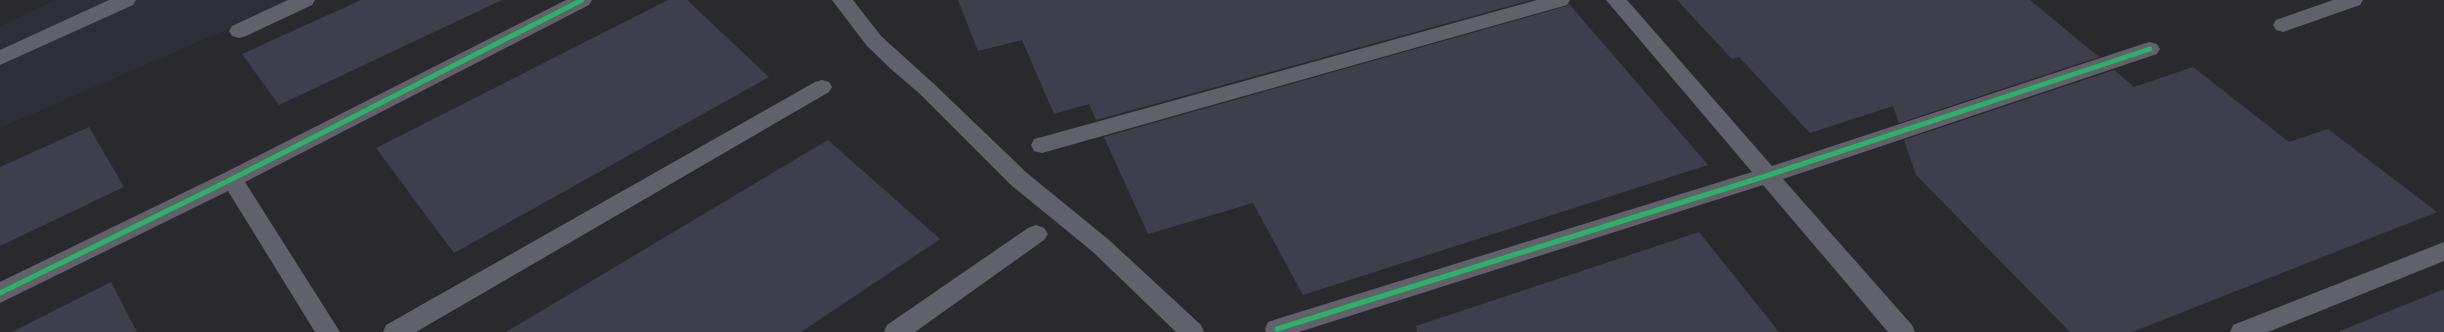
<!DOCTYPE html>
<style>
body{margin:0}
canvas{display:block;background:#2a2a2e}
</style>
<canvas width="2444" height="332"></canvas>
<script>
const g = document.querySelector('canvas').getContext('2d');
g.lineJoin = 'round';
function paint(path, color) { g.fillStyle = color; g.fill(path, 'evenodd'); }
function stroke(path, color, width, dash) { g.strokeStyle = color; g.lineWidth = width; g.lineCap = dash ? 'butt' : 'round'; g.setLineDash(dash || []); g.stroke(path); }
const built = new Path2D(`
 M 55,0 L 294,0 L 0,128 L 0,26 Z`);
const building = new Path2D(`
 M 361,0 L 502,0 L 279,105 L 242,54 Z
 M 668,0 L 687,0 L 769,77 L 454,253 L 376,148 Z
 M 958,0 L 1531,0 L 1096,120 L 1089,104 L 1054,114 L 1022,40 L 978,51 Z
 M 1677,0 L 2030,0 L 2099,57 L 1899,123 L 1893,106 L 1810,133 L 1739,57 L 1732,59 Z
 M 1569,4 L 1708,165 L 1303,295 L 1253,203 L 1148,234 L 1104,137 L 1567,6 Z
 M 2193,67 L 2289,142 L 2328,129 L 2437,212 L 2132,332 L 2070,332 L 1916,175 L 1904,140 L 2114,70 L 2134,87 Z
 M 89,127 L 124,187 L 0,246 L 0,167 Z
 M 828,140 L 940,239 L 801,332 L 506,332 Z
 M 1699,232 L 1779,332 L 1417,332 L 1416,326 Z
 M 111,282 L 137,332 L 12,332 Z
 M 2444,289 L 2444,332 L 2340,332 L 2340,331 Z`);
const minor = new Path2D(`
 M 109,0 L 136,0 L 133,5 L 0,65 L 0,50 Z
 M 288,0 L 315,0 L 312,5 L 246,36 L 239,38 L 232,36 L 229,31 L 232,26 Z
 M 566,0 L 592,0 L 589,5 L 245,182 L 340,332 L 315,332 L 228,191 L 0,303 L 0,282 L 224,173 Z
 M 832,0 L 853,0 L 881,36 L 934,84 L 1027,173 L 1109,240 L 1201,325 L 1204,332 L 1176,332 L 1093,252 L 1011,185 L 920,94 L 891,69 L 867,46 Z
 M 1537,0 L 1570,0 L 1567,5 L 1042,153 L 1034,151 L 1031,145 L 1034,139 L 1042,137 Z
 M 1606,0 L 1627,0 L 1772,166 L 2143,44 L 2150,42 L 2157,44 L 2160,49 L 2157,54 L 1783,179 L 1912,325 L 1915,332 L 1888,332 L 1763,185 L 1299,332 L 1266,332 L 1265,329 L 1268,322 L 1277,319 L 1752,172 Z
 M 2333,0 L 2363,0 L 2360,5 L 2283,32 L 2276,30 L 2273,25 L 2276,20 Z
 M 822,80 L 829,82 L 832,87 L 829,92 L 416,332 L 383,332 L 386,325 L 815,82 Z
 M 1036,225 L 1044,228 L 1048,234 L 1044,240 L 915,332 L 884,332 L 887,325 L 1028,228 Z
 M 2444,242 L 2444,261 L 2268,332 L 2230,332 L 2233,325 Z`);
const cycleway = new Path2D(`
 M 0,293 L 232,179 L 582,0
 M 1277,329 L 1766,176 L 2150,49`);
paint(built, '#2d2e39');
paint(building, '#3e3e4d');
paint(minor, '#60616a');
stroke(cycleway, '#2db169', 5);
</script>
